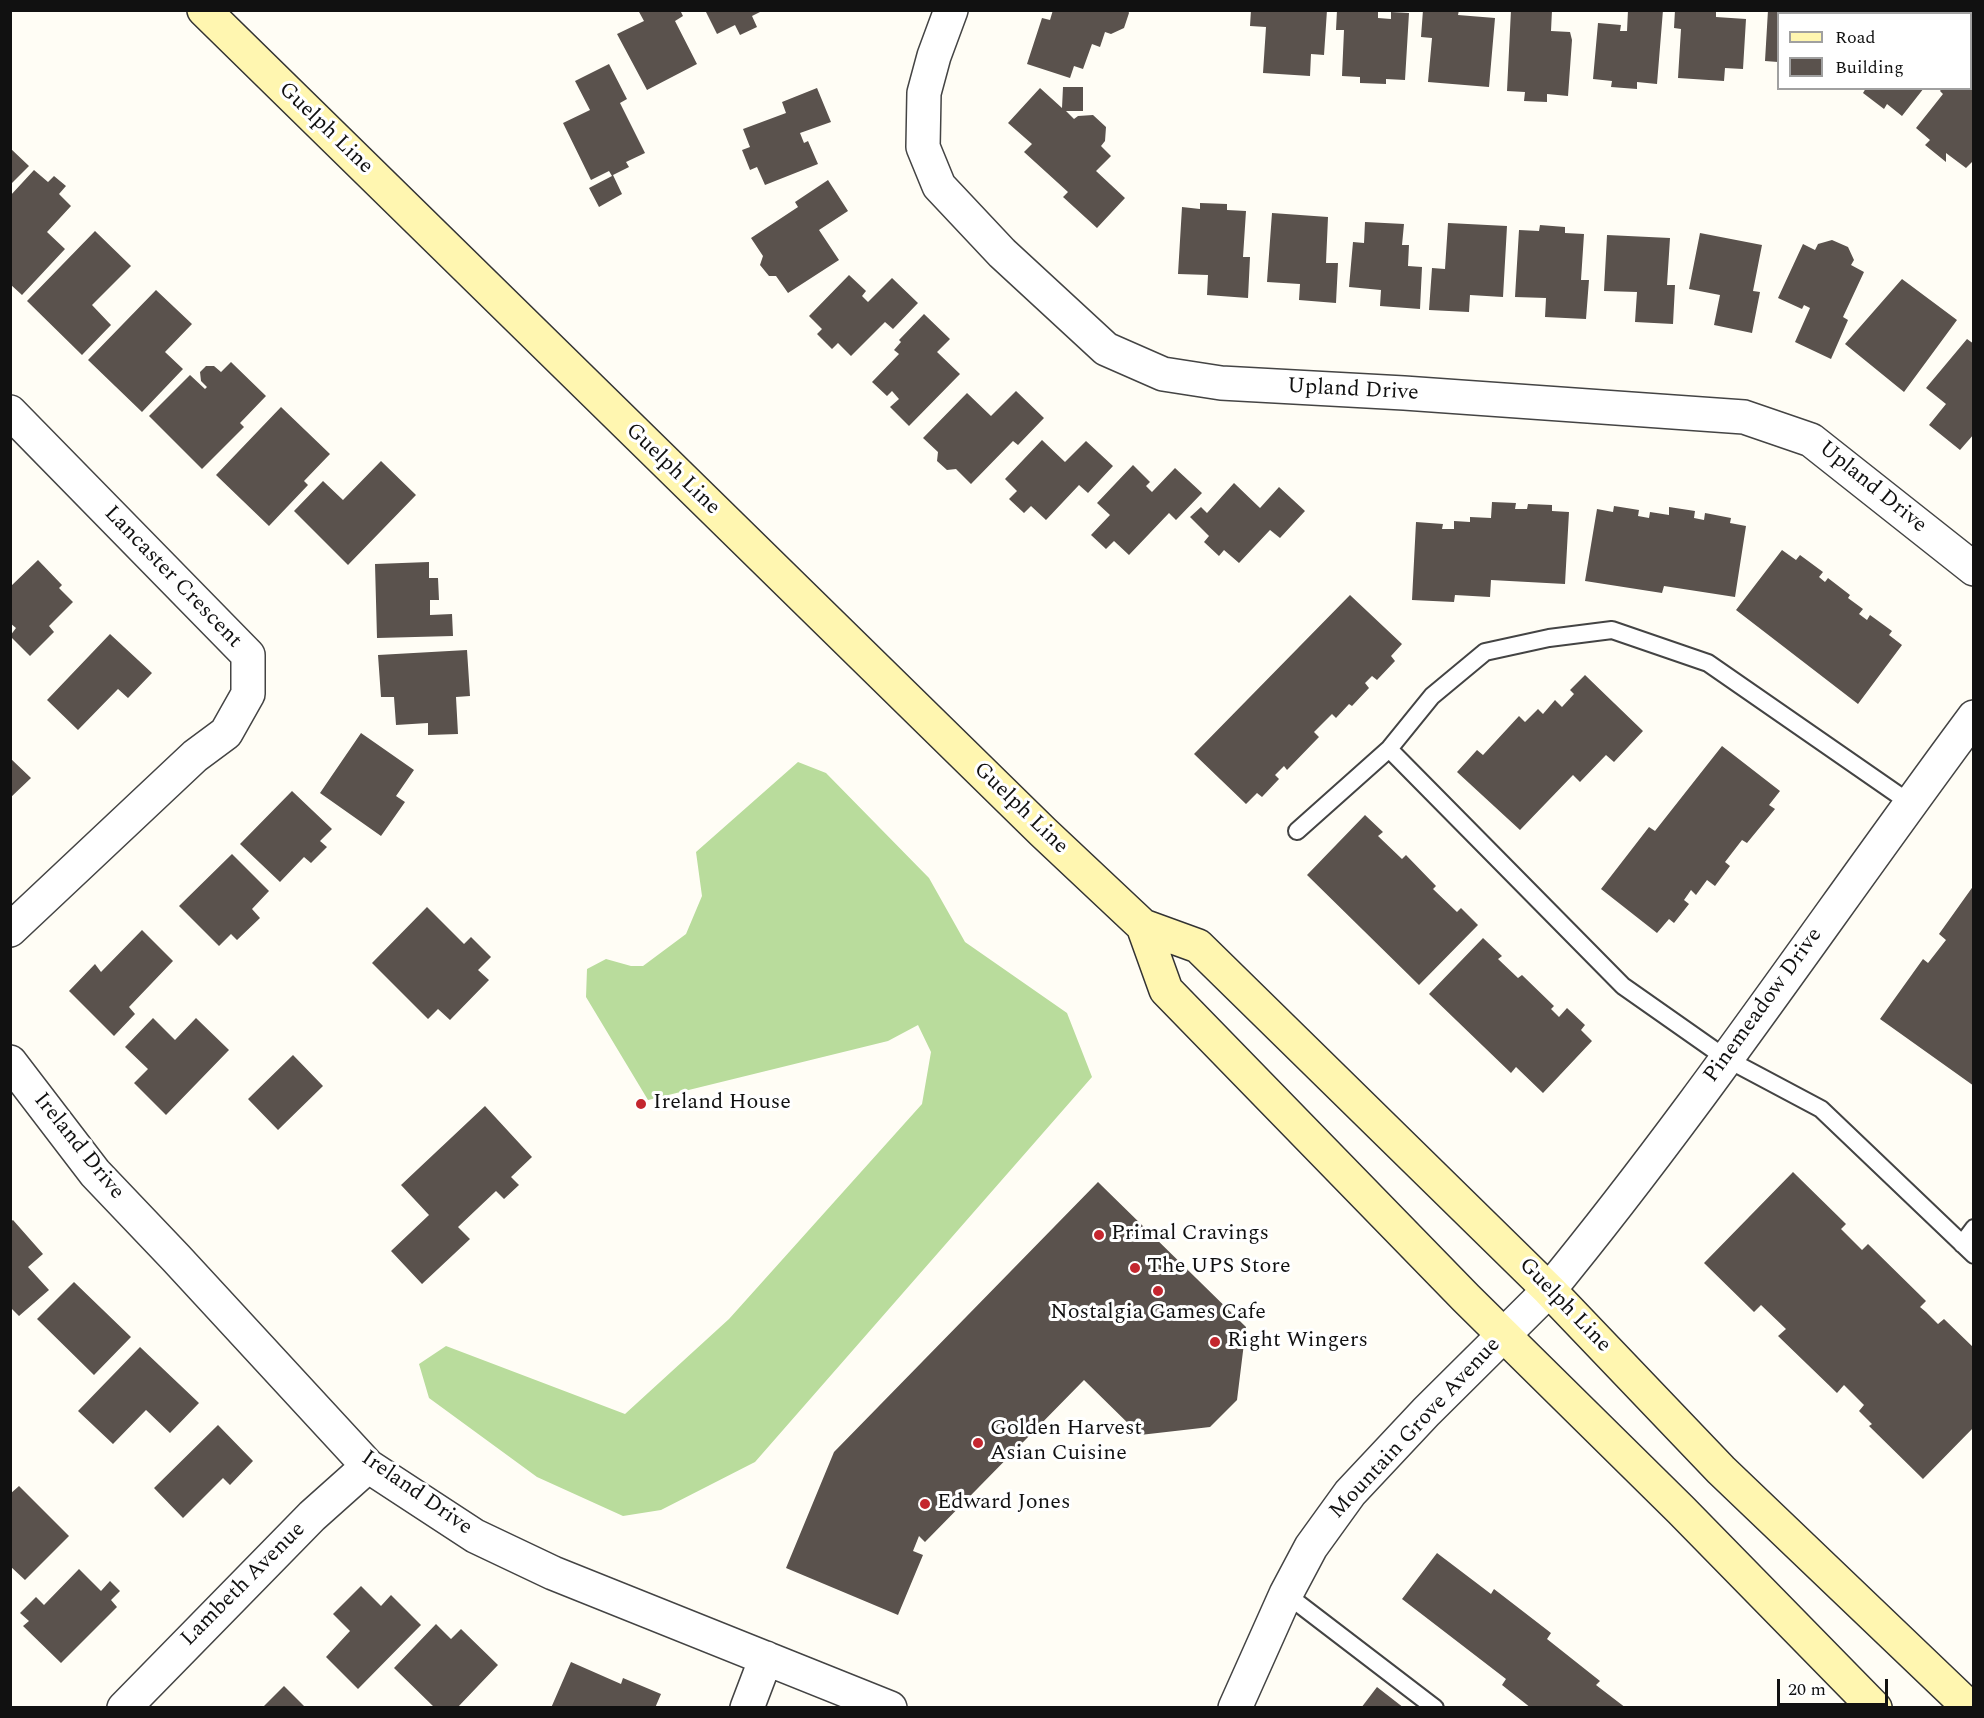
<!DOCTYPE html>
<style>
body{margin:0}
#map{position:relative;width:1984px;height:1718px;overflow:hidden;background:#fffdf5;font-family:Spectral,serif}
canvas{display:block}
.frame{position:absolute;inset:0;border:12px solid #111;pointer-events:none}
.legend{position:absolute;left:1777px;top:12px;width:195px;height:78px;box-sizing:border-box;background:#fff;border:2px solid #a0a0a0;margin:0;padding:8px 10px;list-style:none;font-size:18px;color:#111}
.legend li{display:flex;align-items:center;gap:12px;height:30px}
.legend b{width:30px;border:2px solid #a0a0a0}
.scale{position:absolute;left:1777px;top:1679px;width:111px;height:27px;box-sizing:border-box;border:3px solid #111;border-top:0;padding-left:8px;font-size:18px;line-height:21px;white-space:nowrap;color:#111;-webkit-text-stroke:4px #fff;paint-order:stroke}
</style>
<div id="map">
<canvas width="1984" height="1718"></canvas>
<div class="frame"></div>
<ul class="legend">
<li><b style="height:8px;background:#fff6b0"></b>Road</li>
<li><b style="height:16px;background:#5a524d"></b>Building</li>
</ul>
<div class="scale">20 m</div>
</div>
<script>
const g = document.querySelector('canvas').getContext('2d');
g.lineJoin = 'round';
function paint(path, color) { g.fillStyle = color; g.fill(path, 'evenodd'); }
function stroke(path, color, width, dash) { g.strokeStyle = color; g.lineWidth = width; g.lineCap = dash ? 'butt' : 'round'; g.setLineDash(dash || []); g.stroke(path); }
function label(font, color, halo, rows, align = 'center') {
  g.font = font + ' Spectral,serif'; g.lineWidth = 6; g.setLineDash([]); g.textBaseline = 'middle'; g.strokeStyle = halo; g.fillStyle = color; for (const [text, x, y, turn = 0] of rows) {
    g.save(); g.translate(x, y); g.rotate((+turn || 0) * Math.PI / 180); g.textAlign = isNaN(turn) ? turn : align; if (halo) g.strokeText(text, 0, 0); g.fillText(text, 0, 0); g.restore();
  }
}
const forest = new Path2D(`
 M 798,762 L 826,773 L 929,878 L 965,942 L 1067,1013 L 1092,1077 L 755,1462 L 661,1510 L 623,1516 L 537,1477 L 429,1398 L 419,1364 L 446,1346 L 625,1414 L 729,1319 L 922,1104 L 931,1052 L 918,1025 L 888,1041 L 648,1100 L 586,997 L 587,969 L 606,959 L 631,966 L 643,966 L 686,934 L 702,896 L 696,852 Z`);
const building = new Path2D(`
 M 638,10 L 680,10 L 683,16 L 675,21 L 697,64 L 647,90 L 617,34 L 644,21 Z
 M 705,10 L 764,10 L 752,16 L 757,27 L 740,35 L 735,25 L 717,34 Z
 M 1053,10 L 1128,10 L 1129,13 L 1124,28 L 1111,34 L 1105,32 L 1100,47 L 1092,44 L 1083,69 L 1074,66 L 1070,78 L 1027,64 L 1042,18 L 1050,20 Z
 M 1251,10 L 1327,10 L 1324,55 L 1311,54 L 1310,76 L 1263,73 L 1266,27 L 1250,26 Z
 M 1337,10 L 1378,10 L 1378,18 L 1391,19 L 1391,12 L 1409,13 L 1405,80 L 1386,79 L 1386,84 L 1360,83 L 1360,77 L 1342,76 L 1344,30 L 1336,30 Z
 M 1423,10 L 1459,10 L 1458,15 L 1495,18 L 1489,87 L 1428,82 L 1432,38 L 1421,37 Z
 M 1511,10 L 1552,10 L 1551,31 L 1570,32 L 1572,40 L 1568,96 L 1547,94 L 1547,102 L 1524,101 L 1525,92 L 1507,91 Z
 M 1628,10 L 1663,10 L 1657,84 L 1637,82 L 1637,89 L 1611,87 L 1612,81 L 1593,79 L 1598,23 L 1621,25 L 1620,31 L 1627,31 Z
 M 1675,10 L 1716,10 L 1716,17 L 1746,19 L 1743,69 L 1725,68 L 1724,81 L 1678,78 L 1681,29 L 1674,28 Z
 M 1768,10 L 1834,10 L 1834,14 L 1778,14 L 1778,62 L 1765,61 Z
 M 1874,10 L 1904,10 L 1907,14 L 1871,14 Z
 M 1970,63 L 1974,65 L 1974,160 L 1966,168 L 1946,153 L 1946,162 L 1925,145 L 1930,140 L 1916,128 L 1943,94 L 1940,91 L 1942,88 L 1970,88 Z
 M 609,64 L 627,99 L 620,103 L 645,153 L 626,162 L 629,167 L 613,175 L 622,194 L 599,207 L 589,188 L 612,176 L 609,171 L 591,180 L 563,123 L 590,110 L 575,81 Z
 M 1063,87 L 1083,87 L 1083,111 L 1066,111 L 1074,119 L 1078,116 L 1093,115 L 1106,127 L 1105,141 L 1101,146 L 1111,156 L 1096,171 L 1125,198 L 1097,228 L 1063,197 L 1068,192 L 1024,152 L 1032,144 L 1008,123 L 1040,88 L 1062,108 Z
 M 817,88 L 831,122 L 800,133 L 804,143 L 808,141 L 818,164 L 765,185 L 757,167 L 750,170 L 742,150 L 750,147 L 743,129 L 786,113 L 782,102 Z
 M 1866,88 L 1924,88 L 1902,116 L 1887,104 L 1884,109 L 1863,93 Z
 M 10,148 L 29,166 L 10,185 Z
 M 34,170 L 48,182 L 54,176 L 66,186 L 59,194 L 71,206 L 47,232 L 65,249 L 22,295 L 10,284 L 10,196 Z
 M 828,180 L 848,211 L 819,230 L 839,260 L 788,293 L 776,276 L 769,276 L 760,265 L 763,256 L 751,238 L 798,207 L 795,202 Z
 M 1200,203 L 1227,204 L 1227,210 L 1246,211 L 1243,257 L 1250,257 L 1248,298 L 1207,295 L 1208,275 L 1178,274 L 1182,207 L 1200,209 Z
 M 1272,213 L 1328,217 L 1326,263 L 1338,263 L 1336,303 L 1299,300 L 1300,284 L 1267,282 Z
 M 1365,222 L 1404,224 L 1402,245 L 1409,245 L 1408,266 L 1422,267 L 1420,309 L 1380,306 L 1381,290 L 1349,287 L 1353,242 L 1364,243 Z
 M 1448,223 L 1507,226 L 1503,297 L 1470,295 L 1469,312 L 1429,310 L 1432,268 L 1445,269 Z
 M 1540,225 L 1565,227 L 1565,233 L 1584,234 L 1581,280 L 1589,280 L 1586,319 L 1545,317 L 1546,298 L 1515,297 L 1519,230 L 1539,231 Z
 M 95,231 L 131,266 L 92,305 L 111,325 L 82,355 L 27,301 Z
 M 1700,233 L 1762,245 L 1753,291 L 1760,292 L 1752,333 L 1714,325 L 1720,295 L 1689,289 Z
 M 1607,235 L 1670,238 L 1667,285 L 1675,285 L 1673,324 L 1635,322 L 1637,292 L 1604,291 Z
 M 1832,240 L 1848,247 L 1854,260 L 1851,265 L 1864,272 L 1843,317 L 1848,320 L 1831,359 L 1795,342 L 1810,308 L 1804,305 L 1802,309 L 1778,298 L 1803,244 L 1815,250 L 1818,244 Z
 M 849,275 L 866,291 L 862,296 L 868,302 L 892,278 L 918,303 L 893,329 L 885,322 L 851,356 L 838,343 L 832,349 L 817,334 L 822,329 L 809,316 Z
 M 1902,279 L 1957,320 L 1904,392 L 1845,344 Z
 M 156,290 L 192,324 L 165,352 L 183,369 L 142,412 L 88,360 Z
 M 924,314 L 950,339 L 937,352 L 960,374 L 909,426 L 890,407 L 899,399 L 892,391 L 887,396 L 872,382 L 899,354 L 894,350 L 901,342 L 899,340 Z
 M 1967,339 L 1974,344 L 1974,434 L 1960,450 L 1929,425 L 1946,404 L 1926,388 Z
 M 231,362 L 266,396 L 240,423 L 244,427 L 202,469 L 149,416 L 190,375 L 205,389 L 207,387 L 201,381 L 200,372 L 206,366 L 214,366 L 221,372 Z
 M 1016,391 L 1044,418 L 1018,445 L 1013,441 L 971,484 L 956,469 L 947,470 L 937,461 L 938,452 L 923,438 L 967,393 L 991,416 Z
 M 281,407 L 330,454 L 304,481 L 308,485 L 269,526 L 216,475 Z
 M 1042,440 L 1065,462 L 1086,441 L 1113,466 L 1088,493 L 1079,485 L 1046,520 L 1031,506 L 1024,513 L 1009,499 L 1017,491 L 1005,479 Z
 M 381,461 L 416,495 L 348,565 L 294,511 L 323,481 L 343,500 Z
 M 1133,465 L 1150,482 L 1146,486 L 1152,492 L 1175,468 L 1202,493 L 1176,520 L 1169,513 L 1129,555 L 1114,541 L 1106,549 L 1091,535 L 1110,515 L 1097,503 Z
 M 1234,483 L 1260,508 L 1279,487 L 1305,511 L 1280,538 L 1270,530 L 1239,563 L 1224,550 L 1219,556 L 1204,542 L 1209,536 L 1190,517 L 1201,507 L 1207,513 Z
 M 1492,502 L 1516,503 L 1515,509 L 1527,509 L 1528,504 L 1552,505 L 1552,511 L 1569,512 L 1565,584 L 1491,580 L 1490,597 L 1455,595 L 1454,602 L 1412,600 L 1416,522 L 1443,524 L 1442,529 L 1454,529 L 1454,521 L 1470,522 L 1470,517 L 1491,518 Z
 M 1614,506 L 1639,510 L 1638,516 L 1649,518 L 1650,512 L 1669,515 L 1669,507 L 1695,511 L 1694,518 L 1704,520 L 1705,513 L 1731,518 L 1730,523 L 1746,526 L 1735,597 L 1664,586 L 1662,593 L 1585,581 L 1597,509 L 1613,512 Z
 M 1782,550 L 1796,560 L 1800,555 L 1823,572 L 1819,577 L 1825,582 L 1828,578 L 1850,595 L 1848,598 L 1863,609 L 1859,614 L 1867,620 L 1870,615 L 1892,631 L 1889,635 L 1902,645 L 1858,704 L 1736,610 Z
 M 38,560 L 62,585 L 59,588 L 73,602 L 49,626 L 54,632 L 30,656 L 10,636 L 16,628 L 10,623 L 10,587 Z
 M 429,562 L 429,578 L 438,578 L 439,600 L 430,600 L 430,615 L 452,614 L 453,636 L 377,638 L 375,564 Z
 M 1350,595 L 1402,644 L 1391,656 L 1395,661 L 1377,680 L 1372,676 L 1365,683 L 1369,688 L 1352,706 L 1349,704 L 1336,718 L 1332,714 L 1314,732 L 1319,737 L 1287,770 L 1284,766 L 1275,775 L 1279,779 L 1262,797 L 1257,793 L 1246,804 L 1194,754 Z
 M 110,634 L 152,673 L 128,698 L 118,689 L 78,730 L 47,700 Z
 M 467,650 L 470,696 L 456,697 L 458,734 L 428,735 L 428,723 L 396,725 L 394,697 L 381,697 L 378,655 Z
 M 1585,675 L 1643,731 L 1614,762 L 1606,755 L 1580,782 L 1573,775 L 1520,830 L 1457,772 L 1477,750 L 1483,755 L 1519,716 L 1525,722 L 1538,709 L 1543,714 L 1555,700 L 1562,707 L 1574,694 L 1570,690 Z
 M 361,733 L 414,770 L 396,796 L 405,802 L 381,836 L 320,793 Z
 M 1722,746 L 1780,791 L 1769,805 L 1775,809 L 1747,843 L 1742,840 L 1725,862 L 1730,866 L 1715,886 L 1707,880 L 1696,895 L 1691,890 L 1684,900 L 1689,904 L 1674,923 L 1669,919 L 1657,933 L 1601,889 L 1649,827 L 1655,831 Z
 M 10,758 L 31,778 L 10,798 Z
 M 292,791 L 332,829 L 320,841 L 327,847 L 311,863 L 304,857 L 280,882 L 240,844 Z
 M 1365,815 L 1383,832 L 1378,836 L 1402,859 L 1406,855 L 1436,886 L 1433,889 L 1457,912 L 1461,908 L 1478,925 L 1419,985 L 1307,875 Z
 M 232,854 L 269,891 L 252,909 L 260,918 L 237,940 L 231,934 L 219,946 L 179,906 Z
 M 1974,885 L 1974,1086 L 1880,1019 L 1923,959 L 1928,963 L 1946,940 L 1939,934 Z
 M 427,907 L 464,944 L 471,937 L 491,957 L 478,970 L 489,980 L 450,1020 L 438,1009 L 428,1019 L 372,963 Z
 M 142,930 L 173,961 L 129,1007 L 135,1014 L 114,1036 L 69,991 L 95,964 L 101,972 Z
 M 1483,938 L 1502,956 L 1498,959 L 1518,978 L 1522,975 L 1554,1006 L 1551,1009 L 1559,1017 L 1567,1008 L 1585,1025 L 1581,1030 L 1592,1041 L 1543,1093 L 1516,1067 L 1511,1073 L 1429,994 Z
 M 153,1018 L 175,1040 L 196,1018 L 229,1050 L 166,1115 L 134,1083 L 148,1069 L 125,1047 Z
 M 293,1055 L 323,1086 L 278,1130 L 248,1099 Z
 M 485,1106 L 532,1157 L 511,1177 L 519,1185 L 504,1199 L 496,1191 L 458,1227 L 470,1239 L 422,1284 L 391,1251 L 429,1215 L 401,1185 Z
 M 1793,1172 L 1846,1224 L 1841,1229 L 1862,1250 L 1868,1244 L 1926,1301 L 1920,1307 L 1926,1312 L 1938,1324 L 1944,1319 L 1974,1348 L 1974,1427 L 1923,1479 L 1869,1426 L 1872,1424 L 1859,1411 L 1864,1405 L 1844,1385 L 1837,1393 L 1778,1336 L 1786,1329 L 1761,1305 L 1754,1312 L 1704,1263 Z
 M 1098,1182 L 1246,1327 L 1237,1400 L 1210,1427 L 1140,1435 L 1084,1380 L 925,1542 L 919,1536 L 913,1551 L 923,1555 L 898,1615 L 786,1568 L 834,1452 Z
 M 13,1220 L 43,1254 L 28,1267 L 49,1290 L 19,1316 L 10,1307 L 10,1222 Z
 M 74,1282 L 131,1337 L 94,1375 L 37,1319 Z
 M 140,1347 L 199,1403 L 170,1433 L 146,1410 L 113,1444 L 78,1411 Z
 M 218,1425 L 253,1461 L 230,1485 L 223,1478 L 183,1518 L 154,1488 Z
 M 19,1486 L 69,1536 L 25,1580 L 10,1566 L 10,1494 Z
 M 1437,1553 L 1491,1594 L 1494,1589 L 1551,1633 L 1547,1639 L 1600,1681 L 1596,1685 L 1626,1708 L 1531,1708 L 1502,1685 L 1506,1679 L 1402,1599 Z
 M 79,1569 L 101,1591 L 110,1581 L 120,1591 L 111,1600 L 117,1607 L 61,1663 L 23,1626 L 29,1621 L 20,1613 L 36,1597 L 44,1605 Z
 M 361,1586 L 381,1606 L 391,1595 L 421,1625 L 358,1689 L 326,1657 L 350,1631 L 333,1614 Z
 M 436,1624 L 451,1639 L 461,1629 L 498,1665 L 457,1708 L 435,1708 L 394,1668 Z
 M 571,1662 L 621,1684 L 623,1678 L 661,1694 L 655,1708 L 551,1708 Z
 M 284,1686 L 306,1708 L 262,1708 Z
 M 1377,1687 L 1404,1708 L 1361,1708 Z`);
const service = new Path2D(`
 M 1389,749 L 1623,986 L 1727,1059 L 1821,1109 L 1974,1255
 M 1297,831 L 1389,749 L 1432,696 L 1485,652 L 1549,638 L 1612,630 L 1708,663 L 1910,803
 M 1962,1244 L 1974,1228
 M 1286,1594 L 1435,1708`);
const minor = new Path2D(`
 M 951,10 L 934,56 L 924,93 L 923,147 L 939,186 L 1002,253 L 1106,349 L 1163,374 L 1221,383 L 1404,393 L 1744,417 L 1811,440 L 1974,569
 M 10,412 L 248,655 L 248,694 L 226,733 L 195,756 L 10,930
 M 10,1062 L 95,1173 L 176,1258 L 368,1466 L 475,1536 L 553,1573 L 890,1708
 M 1549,1290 C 1700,1106 1832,908 1974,717
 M 124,1708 L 312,1516 L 368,1466
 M 747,1708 L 766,1658`);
const tertiary = new Path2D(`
 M 1235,1708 L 1286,1594 L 1311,1547 L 1350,1493 L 1426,1412 L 1549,1290`);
const secondary = new Path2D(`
 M 204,10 L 1043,832 L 1143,926 L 1198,946 L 1549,1290 L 1721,1470 L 1970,1708
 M 1143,926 L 1166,990 L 1466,1298 L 1681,1510 L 1875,1708`);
const markers = [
 [641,1104,6,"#c4262e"],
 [1099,1235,6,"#c4262e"],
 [1135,1268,6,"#c4262e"],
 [1158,1291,6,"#c4262e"],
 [1215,1342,6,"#c4262e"],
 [978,1443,6,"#c4262e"],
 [925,1504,6,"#c4262e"]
];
const streetNames = [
 ["Guelph Line",325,129,44],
 ["Upland Drive",1353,391,3],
 ["Guelph Line",672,470,44],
 ["Upland Drive",1872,488,39],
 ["Lancaster Crescent",172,578,46],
 ["Guelph Line",1020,809,44],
 ["Pinemeadow Drive",1764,1006,-54],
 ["Ireland Drive",78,1147,51],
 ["Guelph Line",1564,1306,46],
 ["Mountain Grove Avenue",1416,1429,-47],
 ["Ireland Drive",416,1494,35],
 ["Lambeth Avenue",244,1585,-45]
];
const poiNames = [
 ["Ireland House",653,1104],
 ["Primal Cravings",1111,1235],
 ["The UPS Store",1147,1268],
 ["Nostalgia Games Cafe",1158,1314,"center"],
 ["Right Wingers",1227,1342],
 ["Golden Harvest",990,1430],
 ["Asian Cuisine",990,1455],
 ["Edward Jones",937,1504]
];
paint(forest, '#b9dc9c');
paint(building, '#5a524d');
stroke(service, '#444', 20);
stroke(minor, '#444', 36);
stroke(tertiary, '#444', 36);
stroke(secondary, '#333', 36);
stroke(service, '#fff', 16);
stroke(minor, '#fff', 33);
stroke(tertiary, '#fff', 33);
stroke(secondary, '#fff6b0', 33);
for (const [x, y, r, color] of markers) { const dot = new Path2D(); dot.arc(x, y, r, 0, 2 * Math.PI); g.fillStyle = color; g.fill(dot); stroke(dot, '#fff', 2); }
label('22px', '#111', '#fff', streetNames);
label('22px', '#111', '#fff', poiNames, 'left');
</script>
